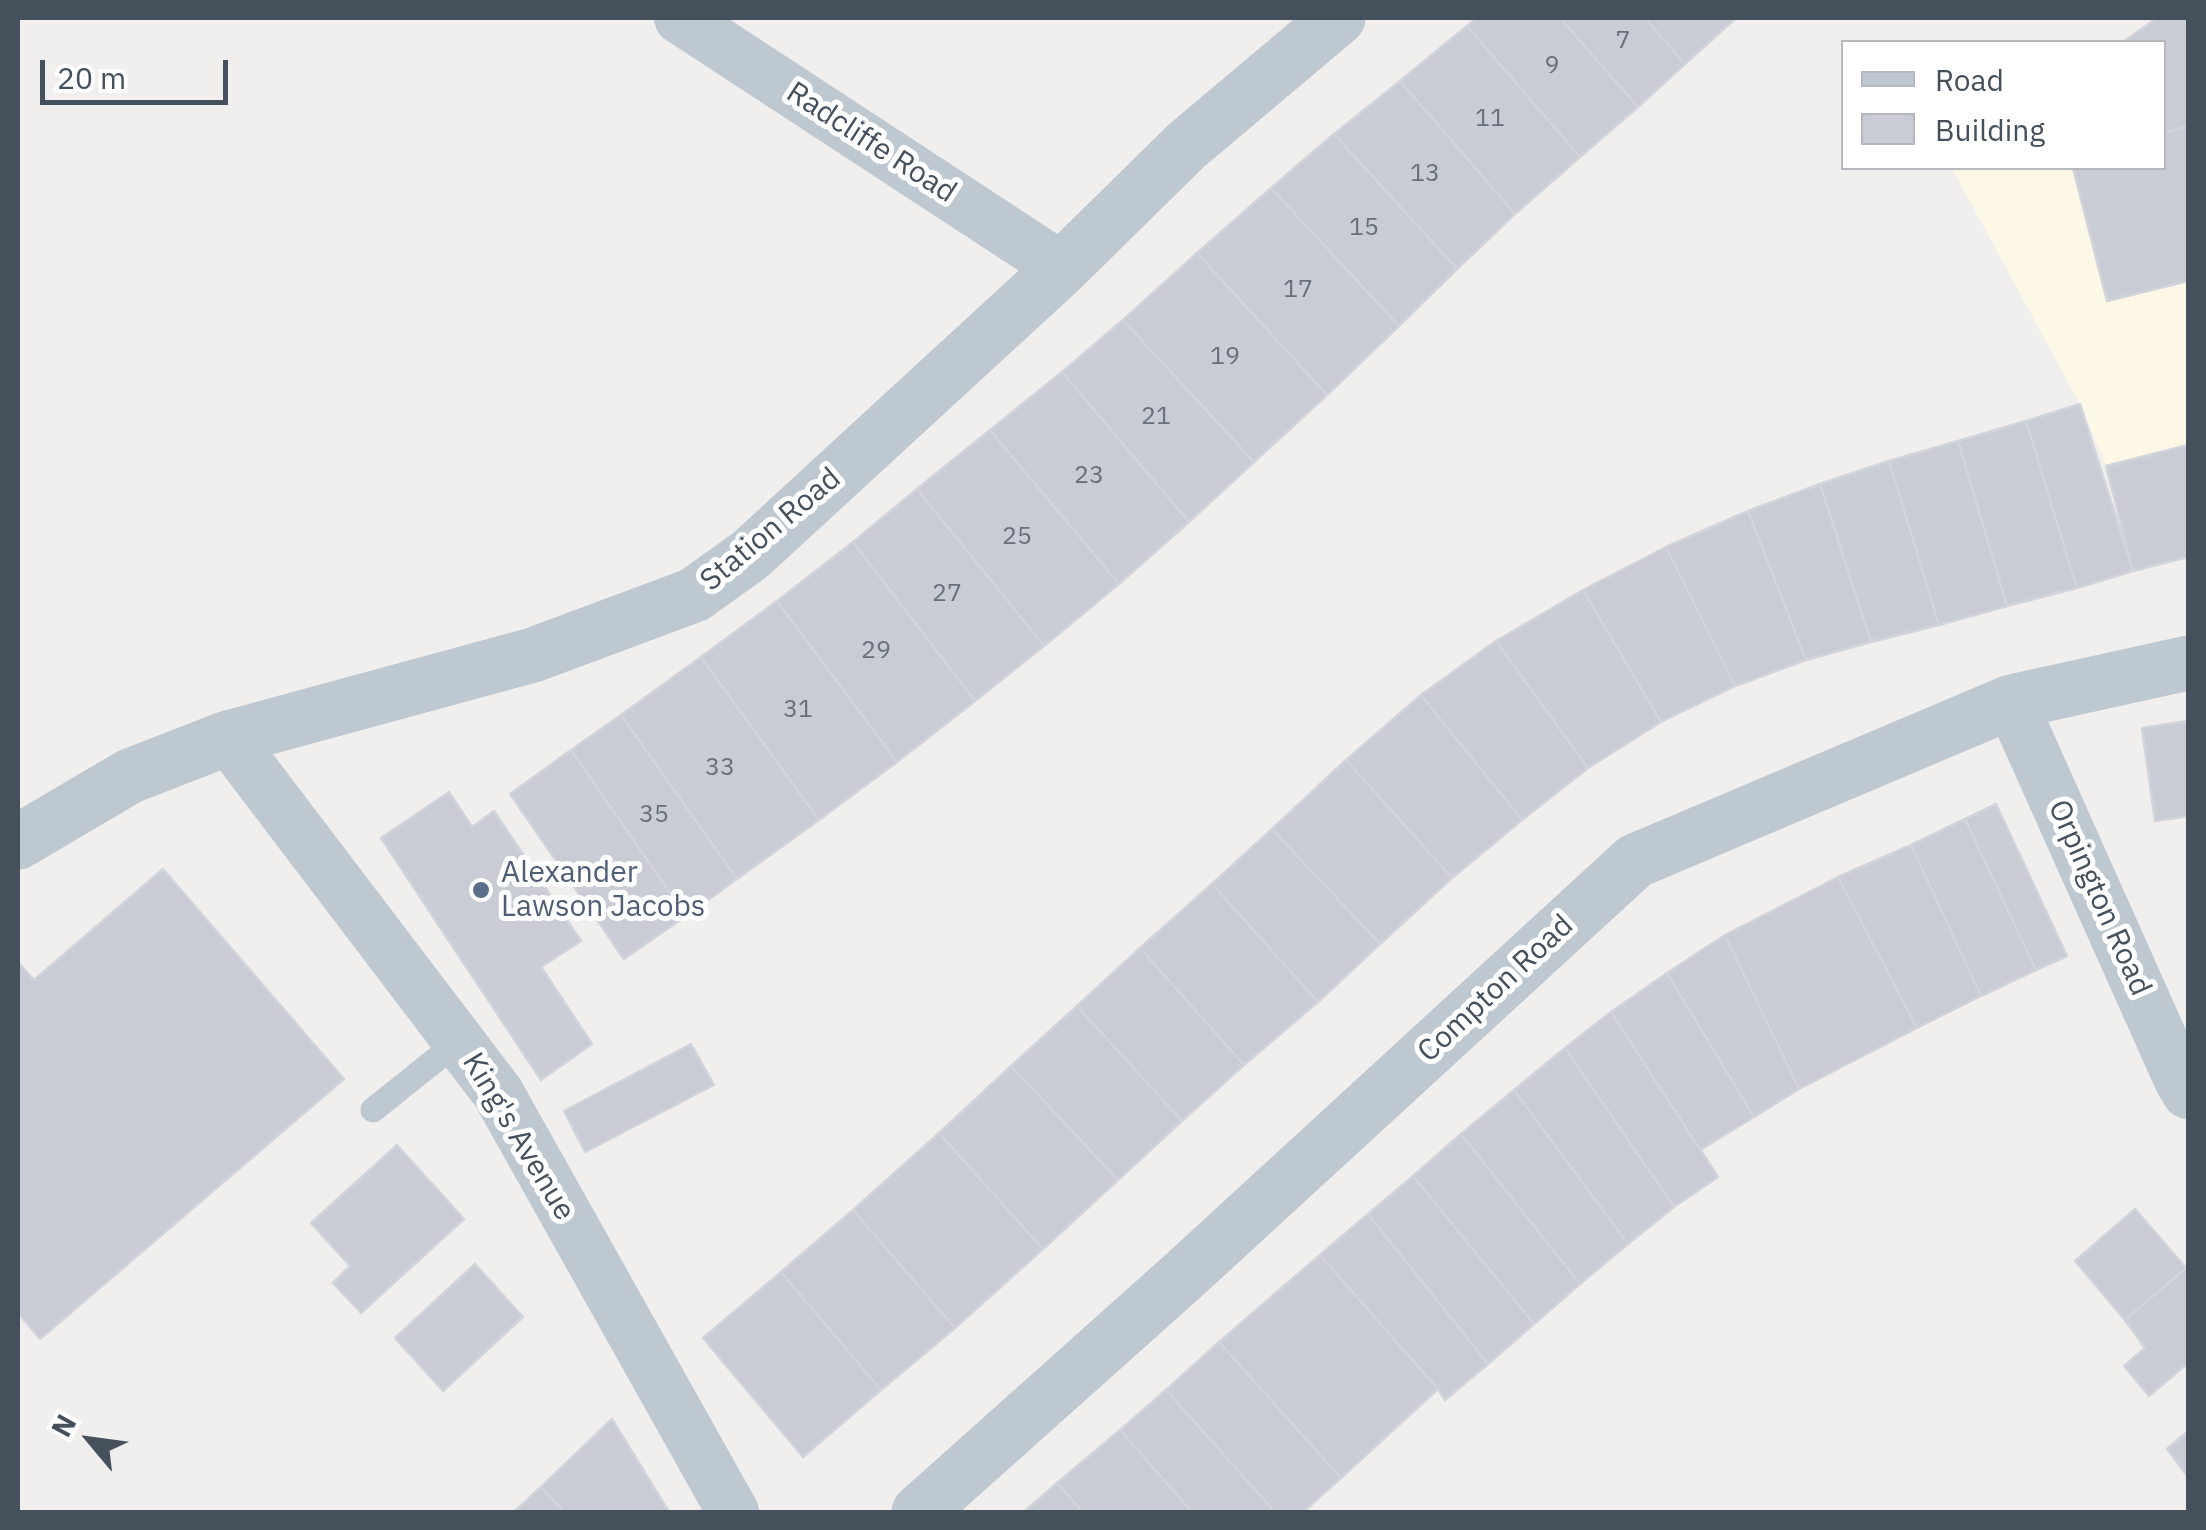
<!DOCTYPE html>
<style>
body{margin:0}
#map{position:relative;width:2206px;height:1530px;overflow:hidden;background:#f1eeee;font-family:"IBM Plex Sans",sans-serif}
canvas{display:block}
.frame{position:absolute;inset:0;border:20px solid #45505d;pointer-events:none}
.legend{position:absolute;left:1841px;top:40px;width:325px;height:130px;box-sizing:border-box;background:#fff;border:2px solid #b5b9be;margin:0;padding:12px 18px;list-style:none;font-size:30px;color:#45505d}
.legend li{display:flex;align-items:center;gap:20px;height:50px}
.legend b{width:50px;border:2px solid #b5b9be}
.north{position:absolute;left:40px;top:1390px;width:100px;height:100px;-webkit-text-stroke:8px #fff;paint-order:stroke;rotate:299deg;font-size:28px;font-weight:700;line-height:40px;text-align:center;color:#45505d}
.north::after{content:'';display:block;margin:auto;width:35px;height:45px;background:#45505d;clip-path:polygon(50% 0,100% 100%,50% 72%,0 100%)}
.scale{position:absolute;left:40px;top:60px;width:188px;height:45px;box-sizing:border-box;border:5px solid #45505d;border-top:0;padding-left:12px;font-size:30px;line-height:35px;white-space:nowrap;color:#45505d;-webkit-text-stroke:8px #fff;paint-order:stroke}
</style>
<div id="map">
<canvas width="2206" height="1530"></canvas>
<div class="frame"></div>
<ul class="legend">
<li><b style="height:12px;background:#bdc8d1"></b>Road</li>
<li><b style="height:28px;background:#c9ccd4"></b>Building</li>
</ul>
<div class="north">N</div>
<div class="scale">20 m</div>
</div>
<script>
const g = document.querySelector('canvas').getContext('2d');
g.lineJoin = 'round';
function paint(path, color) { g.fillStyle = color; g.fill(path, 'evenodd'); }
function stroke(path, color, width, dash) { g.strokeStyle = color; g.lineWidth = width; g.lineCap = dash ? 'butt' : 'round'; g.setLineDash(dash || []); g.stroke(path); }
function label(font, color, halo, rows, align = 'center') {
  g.font = font + ' "IBM Plex Sans",sans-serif'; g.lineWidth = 10; g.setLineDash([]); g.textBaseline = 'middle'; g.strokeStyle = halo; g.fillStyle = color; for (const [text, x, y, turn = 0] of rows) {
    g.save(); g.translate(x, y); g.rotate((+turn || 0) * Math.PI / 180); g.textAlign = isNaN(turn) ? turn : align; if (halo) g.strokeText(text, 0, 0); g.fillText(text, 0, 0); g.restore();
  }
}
const commercial = new Path2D(`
 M 2157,18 L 2188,18 L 2188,445 L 2106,466 L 2080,404 L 1952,168 L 2164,168 L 2164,42 L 2123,42 Z`);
const building = new Path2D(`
 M 1477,18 L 1560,18 L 1638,107 L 1580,157 L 1467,26 Z
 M 1560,18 L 1645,18 L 1685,64 L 1638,107 Z
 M 1645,18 L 1736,18 L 1685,64 Z
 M 2157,18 L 2188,18 L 2188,126 L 2164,133 L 2164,42 L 2123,42 Z
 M 1467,26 L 1580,157 L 1515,214 L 1400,81 Z
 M 1400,81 L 1515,214 L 1457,269 L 1334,134 Z
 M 2188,126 L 2188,281 L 2107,301 L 2073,168 L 2164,168 L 2164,133 Z
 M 1334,134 L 1457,269 L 1399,326 L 1271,188 Z
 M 1271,188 L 1399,326 L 1327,395 L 1197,253 Z
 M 1197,253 L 1327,395 L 1254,462 L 1123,320 Z
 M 1123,320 L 1254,462 L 1189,522 L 1062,372 Z
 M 1062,372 L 1189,522 L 1119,584 L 990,430 Z
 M 2080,404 L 2133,571 L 2077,588 L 2026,421 Z
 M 2026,421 L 2077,588 L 2007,606 L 1958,441 Z
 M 990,430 L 1119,584 L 1044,646 L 917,489 Z
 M 1958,441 L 2007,606 L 1939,625 L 1889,461 Z
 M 2188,445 L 2188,557 L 2133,571 L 2106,466 Z
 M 1889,461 L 1939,625 L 1871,642 L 1820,484 Z
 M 1820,484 L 1871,642 L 1806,660 L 1748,511 Z
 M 917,489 L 1044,646 L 975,701 L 853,542 Z
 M 1748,511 L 1806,660 L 1735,686 L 1666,547 Z
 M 853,542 L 975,701 L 897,762 L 777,601 Z
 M 1666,547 L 1735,686 L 1661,722 L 1583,590 Z
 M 1583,590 L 1661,722 L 1588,768 L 1496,641 Z
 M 777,601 L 897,762 L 819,820 L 701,657 Z
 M 1496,641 L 1588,768 L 1522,820 L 1421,695 Z
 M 701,657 L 819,820 L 737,879 L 621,715 Z
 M 1421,695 L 1522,820 L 1452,878 L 1346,760 Z
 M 621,715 L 737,879 L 686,916 L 571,750 Z
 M 2188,721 L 2188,816 L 2155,821 L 2142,728 Z
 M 571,750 L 686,916 L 624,959 L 510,794 Z
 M 1346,760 L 1452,878 L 1380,944 L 1272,829 Z
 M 449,792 L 472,827 L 494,811 L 581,941 L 541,967 L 592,1044 L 541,1080 L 381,838 Z
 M 1996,804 L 2067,956 L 2036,970 L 1965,819 Z
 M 1965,819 L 2036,970 L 1981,996 L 1911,845 Z
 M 1272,829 L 1380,944 L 1318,1002 L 1212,884 Z
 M 1911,845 L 1981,996 L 1917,1028 L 1838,877 Z
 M 163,869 L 344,1079 L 40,1339 L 18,1313 L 18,962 L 34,980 Z
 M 1838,877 L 1917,1028 L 1799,1089 L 1725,935 Z
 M 1212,884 L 1318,1002 L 1244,1065 L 1140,948 Z
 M 1725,935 L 1799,1089 L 1754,1117 L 1667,973 Z
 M 1140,948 L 1244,1065 L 1182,1121 L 1077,1006 Z
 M 1667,973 L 1754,1117 L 1700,1150 L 1611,1012 Z
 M 1077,1006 L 1182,1121 L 1118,1180 L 1011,1066 Z
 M 1611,1012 L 1718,1177 L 1674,1207 L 1565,1048 Z
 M 691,1044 L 714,1085 L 585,1152 L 564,1111 Z
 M 1565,1048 L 1674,1207 L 1628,1244 L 1514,1090 Z
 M 1011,1066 L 1118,1180 L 1043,1249 L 939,1133 Z
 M 1514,1090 L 1628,1244 L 1580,1284 L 1461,1134 Z
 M 939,1133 L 1043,1249 L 955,1328 L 853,1210 Z
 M 1461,1134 L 1580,1284 L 1534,1324 L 1413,1176 Z
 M 397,1145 L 464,1219 L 361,1313 L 333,1283 L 350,1266 L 311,1223 Z
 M 1413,1176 L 1534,1324 L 1488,1364 L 1368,1214 Z
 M 2135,1209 L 2186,1268 L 2125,1320 L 2075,1261 Z
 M 853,1210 L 955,1328 L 881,1390 L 781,1272 Z
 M 1368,1214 L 1488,1364 L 1445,1400 L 1438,1389 L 1320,1255 Z
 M 1320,1255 L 1438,1389 L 1341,1478 L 1219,1342 Z
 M 475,1264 L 523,1317 L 443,1391 L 395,1338 Z
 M 2186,1268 L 2188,1271 L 2188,1363 L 2149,1396 L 2124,1366 L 2145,1348 L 2125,1320 Z
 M 781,1272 L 881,1390 L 803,1457 L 703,1338 Z
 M 1219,1342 L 1341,1478 L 1303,1512 L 1275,1512 L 1166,1390 Z
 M 1166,1390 L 1275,1512 L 1192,1512 L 1120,1430 Z
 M 612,1419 L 669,1512 L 564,1512 L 541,1487 Z
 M 1120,1430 L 1192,1512 L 1083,1512 L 1057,1483 Z
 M 2188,1431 L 2188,1477 L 2167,1449 Z
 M 1057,1483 L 1083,1512 L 1024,1512 Z
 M 541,1487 L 564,1512 L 514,1512 Z`);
const service = new Path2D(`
 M 373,1110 L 459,1041`);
const minor = new Path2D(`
 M 680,18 L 1062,268
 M 2011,702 L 2180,1080 L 2188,1093
 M 228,738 L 498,1093 L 733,1512`);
const tertiary = new Path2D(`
 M 18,842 L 130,776 L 228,738 L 533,655 L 694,595 L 750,555 L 1062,268 L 1186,146 L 1338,18
 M 919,1512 L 1182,1277 L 1635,861 L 2011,702 L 2188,663`);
const markers = [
 [481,890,10,"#5c6f8a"]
];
const numberNames = [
 ["7",1623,41],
 ["9",1552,66],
 ["11",1490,119],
 ["13",1425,174],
 ["15",1364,228],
 ["17",1298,290],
 ["19",1225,357],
 ["21",1156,417],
 ["23",1089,476],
 ["25",1017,537],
 ["27",947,594],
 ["29",876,651],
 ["31",798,710],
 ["33",720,768],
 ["35",654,815]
];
const streetNames = [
 ["Radcliffe Road",871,143,33],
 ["Station Road",771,530,-40],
 ["Orpington Road",2099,898,66],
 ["Compton Road",1496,989,-43],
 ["King's Avenue",518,1137,59]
];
const serviceNames = [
 ["Alexander",501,873],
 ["Lawson Jacobs",501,907]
];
paint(commercial, '#fdf8e6');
paint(building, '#c9ccd4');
stroke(building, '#d1d4da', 2.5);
stroke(service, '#bdc8d1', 25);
stroke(minor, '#bdc8d1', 52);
stroke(tertiary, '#bdc8d1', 55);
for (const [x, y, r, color] of markers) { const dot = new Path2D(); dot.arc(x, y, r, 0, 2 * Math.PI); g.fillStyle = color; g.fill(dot); stroke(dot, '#fff', 4); }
label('25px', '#666f7b', null, numberNames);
label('30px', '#45505d', '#fff', streetNames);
label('30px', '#4e5e75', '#fff', serviceNames, 'left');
</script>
